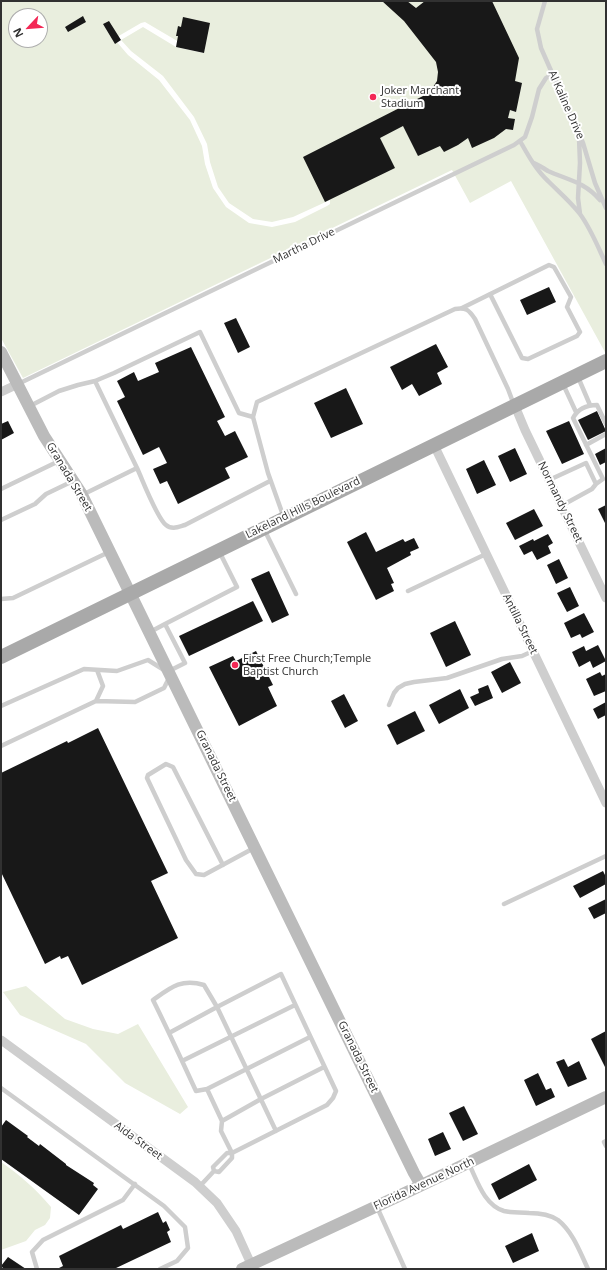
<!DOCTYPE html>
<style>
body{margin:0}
#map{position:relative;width:607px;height:1270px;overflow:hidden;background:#fff;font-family:"Open Sans",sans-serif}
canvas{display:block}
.frame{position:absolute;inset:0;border:2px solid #313131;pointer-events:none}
.north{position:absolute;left:8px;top:8px;width:40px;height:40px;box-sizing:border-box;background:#fff;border:1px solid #adadad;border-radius:50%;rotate:244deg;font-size:11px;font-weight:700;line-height:16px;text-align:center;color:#313131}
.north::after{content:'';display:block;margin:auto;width:14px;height:18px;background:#f32755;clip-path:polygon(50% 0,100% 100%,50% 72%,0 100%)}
</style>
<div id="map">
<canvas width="607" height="1270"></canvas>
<div class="frame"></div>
<div class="north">N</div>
</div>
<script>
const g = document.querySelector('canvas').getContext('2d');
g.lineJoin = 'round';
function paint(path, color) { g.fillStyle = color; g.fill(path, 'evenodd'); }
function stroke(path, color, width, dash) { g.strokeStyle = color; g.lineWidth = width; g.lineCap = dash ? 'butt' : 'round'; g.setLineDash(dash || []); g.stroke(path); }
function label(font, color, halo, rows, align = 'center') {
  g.font = font + ' "Open Sans",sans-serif'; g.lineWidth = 4; g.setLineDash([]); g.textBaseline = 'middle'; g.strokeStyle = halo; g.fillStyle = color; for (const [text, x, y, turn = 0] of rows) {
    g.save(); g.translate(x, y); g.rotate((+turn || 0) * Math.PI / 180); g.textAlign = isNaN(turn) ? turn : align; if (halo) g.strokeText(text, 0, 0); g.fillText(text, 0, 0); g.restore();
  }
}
const green = new Path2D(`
 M 1,1 L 606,1 L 606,354 L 511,181 L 470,203 L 452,170 L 23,378 L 1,338 ZM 16,16 L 40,16 L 40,40 L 16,40 ZM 145,22 L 179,42 L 205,49 L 203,53 L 176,47 L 143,27 L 121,40 L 131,51 L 163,76 L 194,117 L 207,144 L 210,162 L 218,187 L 229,203 L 253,219 L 272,222 L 293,217 L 330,200 L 330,204 L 327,206 L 295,222 L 272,227 L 249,223 L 226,207 L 213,188 L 205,164 L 202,146 L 190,120 L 159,80 L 128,55 L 116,41 L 117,37 L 141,23 Z
 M 26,986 L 65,1019 L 93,1029 L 118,1034 L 138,1024 L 188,1107 L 180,1114 L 125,1083 L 86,1044 L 20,1015 L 3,992 Z
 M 1,1162 C 20,1175 36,1189 51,1207 L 50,1218 L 45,1225 L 35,1230 L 26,1241 L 1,1250 Z`);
const building = new Path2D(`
 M 382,1 L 407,1 L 416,8 L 425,1 L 492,1 L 519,58 L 515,81 L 522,83 L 516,112 L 510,110 L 508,118 L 515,119 L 513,130 L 506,129 L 494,138 L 472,148 L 468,138 L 458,145 L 444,152 L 440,146 L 418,156 L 403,126 L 380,138 L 395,168 L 325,202 L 303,157 L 423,96 L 431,90 L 437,81 L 438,72 L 436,62 L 404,21 Z
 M 83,16 L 86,22 L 68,32 L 65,27 Z
 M 183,17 L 210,23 L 204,53 L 176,47 L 178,36 L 176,36 L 178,26 L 181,27 Z
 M 109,21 L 121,40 L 115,44 L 103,24 Z
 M 549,287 L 556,302 L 527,315 L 520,300 Z
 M 236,318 L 250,347 L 238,353 L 224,323 Z
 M 436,344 L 448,367 L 437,373 L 442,384 L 419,396 L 412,384 L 402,390 L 390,367 Z
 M 191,347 L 225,417 L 217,421 L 225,436 L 235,431 L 248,457 L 225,468 L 230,478 L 178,504 L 167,481 L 160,484 L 153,469 L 167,463 L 159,447 L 143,455 L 117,401 L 125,397 L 117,381 L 134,372 L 138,381 L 159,372 L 155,363 Z
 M 346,388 L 363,424 L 331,438 L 314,403 Z
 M 597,411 L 606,431 L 588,440 L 578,420 Z
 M 8,421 L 14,433 L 1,440 L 1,424 Z
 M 569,421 L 584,454 L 562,464 L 546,431 Z
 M 515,448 L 527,474 L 510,482 L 498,456 Z
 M 606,448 L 606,462 L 600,465 L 595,454 Z
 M 484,460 L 496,485 L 477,494 L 466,469 Z
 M 606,505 L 606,525 L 598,509 Z
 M 534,509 L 543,526 L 515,540 L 506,523 Z
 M 366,532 L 376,552 L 403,539 L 405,542 L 414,538 L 419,548 L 410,552 L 411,555 L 387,568 L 394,583 L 391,584 L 394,591 L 376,600 L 347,542 Z
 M 548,534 L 553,543 L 548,546 L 551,553 L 537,560 L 532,551 L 524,555 L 519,546 L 533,539 L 534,541 Z
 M 559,559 L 568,578 L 556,584 L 547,565 Z
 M 269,571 L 289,615 L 272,623 L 251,579 Z
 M 570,587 L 579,606 L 567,612 L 557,593 Z
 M 253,601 L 263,621 L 189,656 L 179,636 Z
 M 584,613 L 594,632 L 582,638 L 580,634 L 571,638 L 564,623 Z
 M 455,621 L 471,655 L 446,667 L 430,633 Z
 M 598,645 L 606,661 L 593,668 L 590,661 L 579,667 L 572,652 L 584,646 L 586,651 Z
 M 256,651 L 273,685 L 268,687 L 277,706 L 239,726 L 209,667 L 233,656 L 236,661 Z
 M 510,662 L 521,683 L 502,693 L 491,672 Z
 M 600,672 L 602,676 L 606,674 L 606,691 L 594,696 L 586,679 Z
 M 488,685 L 493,698 L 475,706 L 470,697 L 479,693 L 478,689 Z
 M 460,689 L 469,708 L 439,724 L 429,705 Z
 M 344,694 L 358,721 L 345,728 L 331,701 Z
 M 606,702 L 606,715 L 598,719 L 593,709 Z
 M 415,711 L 425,731 L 397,745 L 387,725 Z
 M 98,728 L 168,873 L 151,881 L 178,938 L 82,985 L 68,956 L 61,959 L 60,956 L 45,964 L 1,872 L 1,773 L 67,741 L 68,743 Z
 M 603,871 L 606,877 L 606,884 L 580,898 L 573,886 Z
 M 606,899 L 606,913 L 594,919 L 588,908 Z
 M 606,1031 L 606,1069 L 591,1039 Z
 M 564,1059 L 568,1067 L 579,1061 L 587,1079 L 568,1087 L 556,1062 Z
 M 538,1073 L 546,1090 L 551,1088 L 555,1097 L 536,1106 L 524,1080 Z
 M 464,1106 L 478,1134 L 463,1141 L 449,1113 Z
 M 6,1120 L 28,1136 L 27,1137 L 39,1146 L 40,1144 L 66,1164 L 66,1165 L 94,1183 L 93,1185 L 98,1189 L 79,1215 L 1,1159 L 1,1127 Z
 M 443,1132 L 451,1149 L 435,1156 L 428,1139 Z
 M 529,1164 L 537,1180 L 499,1200 L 491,1184 Z
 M 158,1212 L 163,1223 L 166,1221 L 170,1230 L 167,1232 L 171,1242 L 114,1269 L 60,1269 L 59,1268 L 63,1266 L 59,1256 L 121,1225 L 123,1229 Z
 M 532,1233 L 539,1251 L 513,1263 L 505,1246 Z
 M 8,1257 L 26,1269 L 4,1269 L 1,1266 Z`);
const lane = new Path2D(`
 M 545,1 L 537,29 L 541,48 L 583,143 L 595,183 L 606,208
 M 579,138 L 580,163 L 578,198 L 580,214
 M 520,141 C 528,155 536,170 548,181 C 559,192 571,202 580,214 C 591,229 598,247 606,264
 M 534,163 C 539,165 543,168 548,171 C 568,180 585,182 600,200
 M 462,308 L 549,265 L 554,267 L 571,297 L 567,307 L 580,332 L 577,336 L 528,359 L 522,358 L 490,294
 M 578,377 L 590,405
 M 95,381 L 137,468
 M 18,384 L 514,145 L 525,137 L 532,117 L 539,89 L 546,78 L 552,74
 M 563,384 L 576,412
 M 30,406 L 59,391 L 78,385 L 95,381 L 114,373 L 200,332 L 239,413 L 253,417
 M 586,445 L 606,434
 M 549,480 L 586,463 L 596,484 L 592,489 L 561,506
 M 596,484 L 603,479 L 573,418 C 578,409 587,405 597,405 L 606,424
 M 1,489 L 59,461
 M 82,495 L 137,468 C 143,481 157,518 166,525 C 172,530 178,527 185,525 L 270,481
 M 284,518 L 268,473 L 253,417 L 257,402 L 455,309 C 466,307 469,310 475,319 L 508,389 L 514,405
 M 1,520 L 35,504 L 46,494 L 73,481
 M 264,529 L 296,594
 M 408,591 L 486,554
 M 1,599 L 13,598 L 109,552
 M 150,632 L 165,624
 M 169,671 L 185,663 L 165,624 L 237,587 L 219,551
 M 96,701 L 103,686 L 97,670
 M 389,705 L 394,693 L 398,688 L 405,684 L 414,682 L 447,678 L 502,659 L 522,656 L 533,651
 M 1,706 L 84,669 L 117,671 L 148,660 L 164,670
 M 1,746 L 96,701 L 135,702 L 164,688 L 169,678
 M 223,865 L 173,767 L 166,764 L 148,775 L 147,778 L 186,860 L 196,874 L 204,875 L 254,848
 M 504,904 L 606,856
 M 169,1033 L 217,1007 L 204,985 C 182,978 171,987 153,1000 C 168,1030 182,1061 196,1091 L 207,1089 L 222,1121 L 221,1131 L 232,1153 L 232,1158 L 219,1172 L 214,1171 L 200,1186
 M 182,1061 L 295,1005
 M 1,1088 L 164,1206 L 185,1227 L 188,1248 L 177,1261 L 160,1269
 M 207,1089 L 310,1037
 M 222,1121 L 261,1099 L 324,1067
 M 606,1141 L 604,1142 L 606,1146
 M 469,1164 C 477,1180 484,1205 504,1211 C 512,1213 521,1212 529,1213 C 539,1213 549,1214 558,1220 C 573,1232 580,1252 588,1269
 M 214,1171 L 213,1167 L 227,1153 L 232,1153 L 327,1105 L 333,1098 L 336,1091 L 281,974 L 217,1007 L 276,1131
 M 377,1207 L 405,1269
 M 37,1269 L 32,1252 L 43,1240 L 123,1200 L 135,1184`);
const street = new Path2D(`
 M 1,392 L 18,384
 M 515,406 L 525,430 L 606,598
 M 434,445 L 606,803
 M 1,1040 L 195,1182 L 217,1203 L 236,1231 L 251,1264`);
const secondary = new Path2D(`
 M 1,352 L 44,436 L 81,493 L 414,1173 L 421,1185
 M 242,1269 L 405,1193 L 606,1097`);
const primary = new Path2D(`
 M 1,657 L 606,361`);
const markers = [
 [373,97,4,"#f32755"],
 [235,665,4,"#f32755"]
];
const poiNames = [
 ["Joker Marchant",381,91],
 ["Stadium",381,104],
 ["First Free Church;Temple",243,659],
 ["Baptist Church",243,672]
];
const streetNames = [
 ["Al Kaline Drive",566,105,66],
 ["Martha Drive",304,246,-26],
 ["Granada Street",69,477,59],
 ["Normandy Street",560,502,64],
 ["Lakeland Hills Boulevard",303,508,-26],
 ["Antilla Street",520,624,64],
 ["Granada Street",216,766,64],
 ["Granada Street",358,1057,64],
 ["Aida Street",138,1141,36],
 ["Florida Avenue North",424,1184,-25]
];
paint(green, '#e9eede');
paint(building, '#181818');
stroke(lane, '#cecece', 4.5);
stroke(street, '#cecece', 9);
stroke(secondary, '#bbb', 12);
stroke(primary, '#a9a9a9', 14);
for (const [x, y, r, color] of markers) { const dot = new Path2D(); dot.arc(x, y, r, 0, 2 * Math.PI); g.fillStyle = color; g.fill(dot); stroke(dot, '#fff', 1.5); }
label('11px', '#313131', '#fff', poiNames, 'left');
label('11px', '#313131', '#fff', streetNames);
</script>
